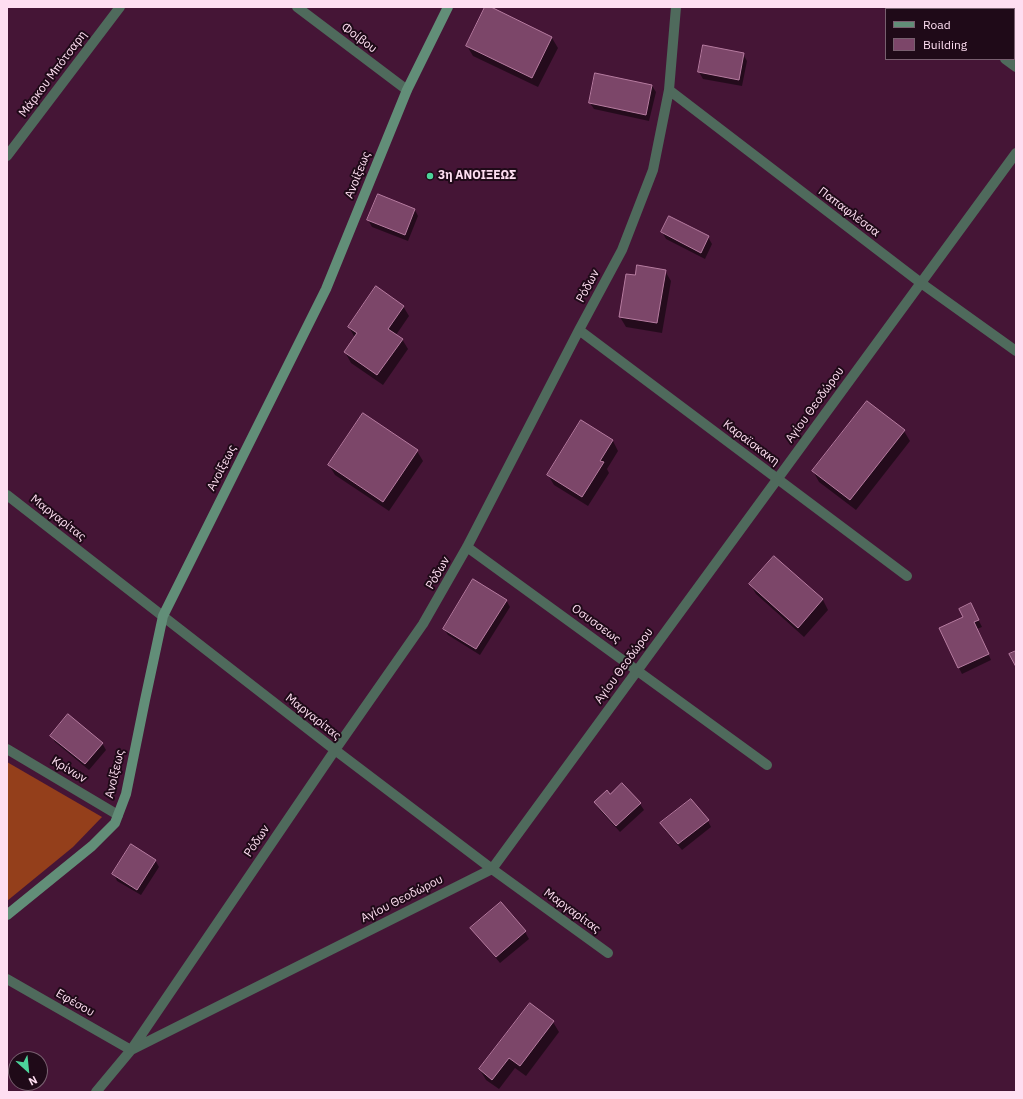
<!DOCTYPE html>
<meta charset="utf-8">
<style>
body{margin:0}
#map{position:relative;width:1023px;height:1099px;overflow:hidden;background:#451536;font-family:"IBM Plex Sans",sans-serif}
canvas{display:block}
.frame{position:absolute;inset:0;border:8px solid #fedef1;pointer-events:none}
.legend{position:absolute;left:885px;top:8px;width:130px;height:52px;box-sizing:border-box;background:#1f0a18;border:1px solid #785f6f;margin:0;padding:5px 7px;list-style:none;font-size:12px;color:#fedef1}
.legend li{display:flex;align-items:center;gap:8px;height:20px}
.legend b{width:20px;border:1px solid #785f6f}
.north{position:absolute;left:8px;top:1051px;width:40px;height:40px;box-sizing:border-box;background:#1f0a18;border:1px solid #785f6f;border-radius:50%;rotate:153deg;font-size:11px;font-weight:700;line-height:16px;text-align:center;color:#fedef1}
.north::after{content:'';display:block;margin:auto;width:14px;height:18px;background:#4cd39a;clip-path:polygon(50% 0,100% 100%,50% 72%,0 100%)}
</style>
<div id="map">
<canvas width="1023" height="1099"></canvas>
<div class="frame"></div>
<ul class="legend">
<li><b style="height:5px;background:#628e78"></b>Road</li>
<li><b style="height:11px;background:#7c4669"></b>Building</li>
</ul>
<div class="north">N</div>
</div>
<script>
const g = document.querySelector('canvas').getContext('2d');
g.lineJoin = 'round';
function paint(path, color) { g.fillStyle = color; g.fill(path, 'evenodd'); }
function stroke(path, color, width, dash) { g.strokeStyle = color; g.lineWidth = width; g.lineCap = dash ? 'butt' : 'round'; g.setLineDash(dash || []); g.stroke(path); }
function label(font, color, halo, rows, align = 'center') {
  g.font = font + ' "IBM Plex Sans",sans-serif'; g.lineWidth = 4; g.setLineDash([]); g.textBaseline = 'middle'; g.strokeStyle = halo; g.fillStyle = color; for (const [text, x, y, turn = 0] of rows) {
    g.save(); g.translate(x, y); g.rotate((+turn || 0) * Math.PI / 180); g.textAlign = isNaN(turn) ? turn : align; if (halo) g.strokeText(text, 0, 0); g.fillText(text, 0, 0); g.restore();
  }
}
const forest = new Path2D(`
 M 7,762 L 102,817 L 73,847 L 7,901 Z`);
const shadow = new Path2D(`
 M 486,7 L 489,7 L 552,38 L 558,48 L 538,87 L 473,56 L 467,46 Z
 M 743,54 L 747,61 L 742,86 L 703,79 L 699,72 Z
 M 652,86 L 656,92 L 649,121 L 594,109 L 590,103 Z
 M 415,210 L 418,216 L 408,241 L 372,227 L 368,220 Z
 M 670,217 L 708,237 L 712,244 L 705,259 L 666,239 L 662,232 Z
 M 665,271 L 671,281 L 662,333 L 626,327 L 620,317 L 636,277 Z
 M 403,306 L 409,316 L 396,335 L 402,339 L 408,349 L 383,385 L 351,363 L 345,352 L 355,338 L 349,327 Z
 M 581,421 L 613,441 L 618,451 L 607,469 L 609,473 L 588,506 L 554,485 L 548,475 Z
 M 904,431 L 910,441 L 856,510 L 819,482 L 813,471 Z
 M 417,451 L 423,461 L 389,511 L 335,475 L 329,465 Z
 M 774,557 L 823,600 L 828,610 L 804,637 L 756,594 L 750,584 Z
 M 506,600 L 510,607 L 480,655 L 448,635 L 444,629 Z
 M 974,611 L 982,627 L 977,629 L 991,660 L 962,674 L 959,668 L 964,618 Z
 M 52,736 L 102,743 L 106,750 L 89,770 L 55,742 Z
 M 610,796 L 640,804 L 644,810 L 620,832 L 599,809 L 595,803 Z
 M 708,821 L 711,827 L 682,850 L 665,830 L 662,823 Z
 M 155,860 L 159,867 L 141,895 L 117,881 L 114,874 Z
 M 501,903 L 525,932 L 529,939 L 500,963 L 476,934 L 472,928 Z
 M 553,1022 L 559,1032 L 526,1076 L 515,1068 L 499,1089 L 486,1080 L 480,1070 Z`);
const building = new Path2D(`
 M 485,7 L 491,7 L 552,37 L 532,78 L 466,46 Z
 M 703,45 L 744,53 L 739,80 L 698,72 Z
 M 595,73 L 652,85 L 646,115 L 589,103 Z
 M 378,194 L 415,209 L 405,235 L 367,220 Z
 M 669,216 L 709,236 L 701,253 L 661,232 Z
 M 637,265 L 666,270 L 657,323 L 619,317 L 626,274 L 635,275 Z
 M 376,286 L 404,306 L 388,329 L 403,339 L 377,375 L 344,352 L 357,333 L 348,327 Z
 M 867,401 L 905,430 L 850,500 L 812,471 Z
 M 363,413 L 418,450 L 383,502 L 328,465 Z
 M 581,420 L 613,440 L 600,461 L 604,462 L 582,497 L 547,475 Z
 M 774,556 L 823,599 L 798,628 L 749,584 Z
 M 473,579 L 507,600 L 476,649 L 443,629 Z
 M 971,603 L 979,620 L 974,622 L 989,654 L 958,668 L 939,628 L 963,617 L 959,609 Z
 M 1016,651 L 1016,667 L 1009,654 Z
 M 68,714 L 103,743 L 85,764 L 50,736 Z
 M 622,783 L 641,803 L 616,826 L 594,802 L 607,790 L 610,794 Z
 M 691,799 L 709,820 L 678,844 L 660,823 Z
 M 131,844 L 156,860 L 137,890 L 112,874 Z
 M 501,902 L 526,931 L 496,957 L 470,928 Z
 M 530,1003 L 554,1021 L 520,1066 L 509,1058 L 492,1080 L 479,1069 Z`);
const street = new Path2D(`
 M 297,7 L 407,90
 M 934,7 L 937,9
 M 1005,59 L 1016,67
 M 669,90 L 921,283 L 1016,351
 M 7,156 L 120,7
 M 579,330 L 907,576
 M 7,495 L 335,750 L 492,869 L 608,953
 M 467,547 L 767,765
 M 7,749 L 118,815
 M 7,979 L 131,1050 L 492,869 L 1016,153
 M 96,1092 L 131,1050 L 335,750 L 423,624 L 467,547 L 579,330 L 622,250 L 653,170 L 669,90 L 676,7`);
const secondary = new Path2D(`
 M 7,915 L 92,846 L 115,823 L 126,794 L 145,700 L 163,616 L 326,289 L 407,90 L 448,7`);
const markers = [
 [430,176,4,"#4cd39a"]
];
const streetNames = [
 ["Φοίβου",359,38,37],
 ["Μάρκου Μπότσαρη",53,74,-53],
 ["Ανοίξεως",358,175,-68],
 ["Παπαφλέσσα",849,212,37],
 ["Ρόδων",588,286,-62],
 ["Αγίου Θεοδώρου",815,405,-54],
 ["Καραϊσκακη",751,443,37],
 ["Ανοίξεως",222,468,-63],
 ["Μαργαρίτας",58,518,38],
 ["Ρόδων",438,573,-60],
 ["Οσυσσεως",596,624,36],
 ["Αγίου Θεοδώρου",624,666,-54],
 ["Μαργαρίτας",313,717,38],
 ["Κρίνων",69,770,31],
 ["Ανοίξεως",115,774,-77],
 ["Ρόδων",257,841,-56],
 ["Αγίου Θεοδώρου",402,899,-27],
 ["Μαργαρίτας",572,911,36],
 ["Εφέσου",75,1003,30]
];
const poiNames = [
 ["3η ΑΝΟΙΞΕΩΣ",438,176]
];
paint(forest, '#943f1b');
paint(shadow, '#0007');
paint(building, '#7c4669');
stroke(building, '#b67ca0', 1);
stroke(street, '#4f6a5c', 10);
stroke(secondary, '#628e78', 10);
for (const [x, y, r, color] of markers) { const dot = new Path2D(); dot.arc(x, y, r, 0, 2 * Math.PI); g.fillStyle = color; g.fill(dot); stroke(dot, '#1f0a18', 1.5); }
label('12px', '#fedef1', '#1f0a18', streetNames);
label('bold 12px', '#fedef1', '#1f0a18', poiNames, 'left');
</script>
